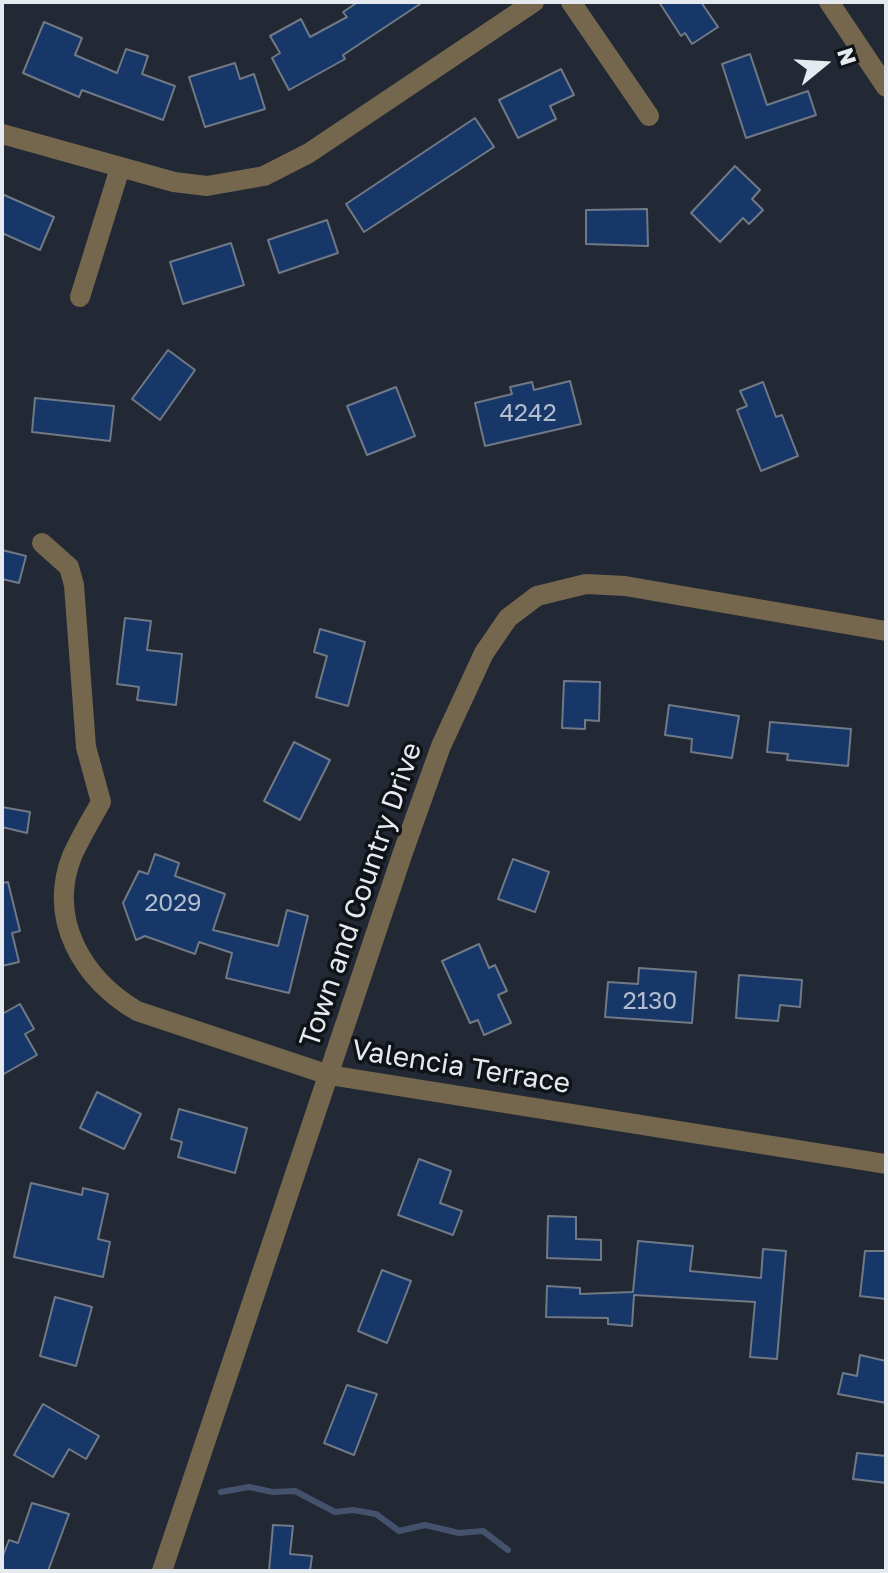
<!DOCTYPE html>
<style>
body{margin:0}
#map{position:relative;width:888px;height:1573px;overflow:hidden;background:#222934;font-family:"Golos Text",sans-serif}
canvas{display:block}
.frame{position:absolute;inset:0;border:4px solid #e5eaf1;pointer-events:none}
.north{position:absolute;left:784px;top:24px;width:80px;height:80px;-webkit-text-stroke:6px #0f1217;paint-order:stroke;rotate:72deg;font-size:22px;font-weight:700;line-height:32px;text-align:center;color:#e5eaf1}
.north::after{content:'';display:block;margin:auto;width:28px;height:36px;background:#e5eaf1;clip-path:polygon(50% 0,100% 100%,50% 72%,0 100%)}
</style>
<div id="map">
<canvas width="888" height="1573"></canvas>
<div class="frame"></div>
<div class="north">N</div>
</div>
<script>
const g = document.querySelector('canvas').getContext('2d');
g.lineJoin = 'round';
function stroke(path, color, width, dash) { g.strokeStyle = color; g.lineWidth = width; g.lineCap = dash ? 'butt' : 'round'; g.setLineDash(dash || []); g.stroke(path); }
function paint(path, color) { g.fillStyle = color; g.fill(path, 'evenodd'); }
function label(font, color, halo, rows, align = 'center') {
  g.font = font + ' "Golos Text",sans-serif'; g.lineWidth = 7; g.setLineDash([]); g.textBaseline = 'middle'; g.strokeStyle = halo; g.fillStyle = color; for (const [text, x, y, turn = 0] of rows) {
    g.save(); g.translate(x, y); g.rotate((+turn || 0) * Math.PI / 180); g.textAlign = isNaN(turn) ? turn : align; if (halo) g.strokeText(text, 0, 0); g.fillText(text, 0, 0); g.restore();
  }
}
const stream = new Path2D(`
 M 221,1492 L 249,1487 L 273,1492 L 295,1491 L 335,1512 L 353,1510 L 376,1514 L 399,1531 L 425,1525 L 459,1533 L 483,1531 L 508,1550`);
const building = new Path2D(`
 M 358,2 L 423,2 L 343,55 L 345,59 L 289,90 L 272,58 L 280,53 L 270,36 L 301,19 L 310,37 L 347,17 L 343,12 Z
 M 659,2 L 701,2 L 718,27 L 692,44 L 685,33 L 681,36 Z
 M 44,22 L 82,38 L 75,55 L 117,73 L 126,49 L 148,56 L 142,74 L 175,86 L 163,120 L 82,90 L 79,97 L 23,73 Z
 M 750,54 L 767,105 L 808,91 L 816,115 L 746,138 L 722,64 Z
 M 235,63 L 240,79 L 254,74 L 265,109 L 205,127 L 189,77 Z
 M 561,69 L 574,95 L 550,106 L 556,119 L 518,138 L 499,100 Z
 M 475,118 L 494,147 L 364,232 L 346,204 Z
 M 735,166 L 760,190 L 752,199 L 763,210 L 749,224 L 743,218 L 720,242 L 691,213 Z
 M 2,194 L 54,217 L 40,250 L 2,233 Z
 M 647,209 L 648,246 L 586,244 L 586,210 Z
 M 327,220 L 338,253 L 279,273 L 268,240 Z
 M 231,243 L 244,285 L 183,304 L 170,262 Z
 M 168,350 L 195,370 L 160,420 L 132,399 Z
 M 570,381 L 581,424 L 485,446 L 475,403 L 512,394 L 510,387 L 532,382 L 534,390 Z
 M 763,382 L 776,417 L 782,415 L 798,456 L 761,471 L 737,410 L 747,406 L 740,391 Z
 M 396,387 L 415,436 L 367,455 L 347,406 Z
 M 35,398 L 114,406 L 110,441 L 32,432 Z
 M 2,550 L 26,556 L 19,583 L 2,579 Z
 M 125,618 L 151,621 L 147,650 L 182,654 L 176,705 L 137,700 L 139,687 L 117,684 Z
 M 320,629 L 365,642 L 348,706 L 316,697 L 327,656 L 314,652 Z
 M 564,681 L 600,682 L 599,721 L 585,720 L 585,729 L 562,728 Z
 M 669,705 L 739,716 L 732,758 L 691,752 L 692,739 L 665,735 Z
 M 770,722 L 851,729 L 848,766 L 787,760 L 788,754 L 767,752 Z
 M 294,742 L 330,760 L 300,820 L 264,801 Z
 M 2,807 L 30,812 L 27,833 L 2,827 Z
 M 155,854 L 179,863 L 175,876 L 225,894 L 213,930 L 278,946 L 287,910 L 308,916 L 289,993 L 226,978 L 232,953 L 199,942 L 195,954 L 145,936 L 136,940 L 123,903 L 139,871 L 148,874 Z
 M 513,859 L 549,872 L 535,912 L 498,899 Z
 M 8,882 L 20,931 L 12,933 L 19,962 L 2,966 L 2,883 Z
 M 479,944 L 489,968 L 495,965 L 507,991 L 498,995 L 511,1023 L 484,1035 L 478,1020 L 470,1023 L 442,961 Z
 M 639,968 L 696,972 L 692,1023 L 605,1017 L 608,982 L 638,984 Z
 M 739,975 L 802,980 L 800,1007 L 780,1005 L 778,1021 L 736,1018 Z
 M 20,1004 L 34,1029 L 25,1034 L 37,1055 L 2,1075 L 2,1014 Z
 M 97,1092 L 141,1114 L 124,1149 L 80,1128 Z
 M 179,1109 L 247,1128 L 235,1173 L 178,1157 L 182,1142 L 171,1139 Z
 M 419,1159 L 451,1171 L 440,1203 L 462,1211 L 453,1235 L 398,1215 Z
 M 31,1183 L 82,1195 L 83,1188 L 108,1194 L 98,1239 L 110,1242 L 103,1277 L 14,1257 Z
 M 548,1216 L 576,1217 L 576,1239 L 601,1240 L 601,1260 L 547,1258 Z
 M 638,1241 L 693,1246 L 690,1271 L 761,1278 L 763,1249 L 786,1251 L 777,1359 L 750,1357 L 755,1302 L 634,1295 L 632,1326 L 608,1324 L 608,1318 L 546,1317 L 547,1286 L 580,1288 L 580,1294 L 633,1292 Z
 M 865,1251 L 886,1251 L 886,1299 L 860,1296 Z
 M 382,1270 L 411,1281 L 387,1343 L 358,1331 Z
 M 55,1297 L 92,1307 L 76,1366 L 40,1356 Z
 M 860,1355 L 886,1361 L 886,1403 L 838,1394 L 843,1373 L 857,1376 Z
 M 347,1385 L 377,1394 L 354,1455 L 324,1443 Z
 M 43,1404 L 99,1436 L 86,1459 L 69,1449 L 53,1477 L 14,1455 Z
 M 857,1453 L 886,1456 L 886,1483 L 853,1479 Z
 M 32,1503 L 69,1514 L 48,1571 L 2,1571 L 2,1558 L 9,1540 L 18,1543 Z
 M 273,1525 L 293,1526 L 290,1554 L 312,1556 L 310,1571 L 269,1571 Z`);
const minor = new Path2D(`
 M 571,2 L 649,116
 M 829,2 L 886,87
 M 2,134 L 174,182 L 207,186 L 264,176 L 309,153 L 534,2
 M 80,297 L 120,168
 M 42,543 L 69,567 L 74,585 L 86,747 L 101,802 C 91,820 80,838 72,856 C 47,920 83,979 137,1011 L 329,1075 L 886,1164
 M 162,1571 L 402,855 L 441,746 L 484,653 L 508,618 L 537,596 L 586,584 L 625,586 L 886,631`);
const numberNames = [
 ["4242",528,413],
 ["2029",173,903],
 ["2130",650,1001]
];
const streetNames = [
 ["Town and Country Drive",361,895,-71],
 ["Valencia Terrace",461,1067,9]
];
stroke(stream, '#45526d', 6);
paint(building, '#173768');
stroke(building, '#717986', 2);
stroke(minor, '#75674d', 20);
label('24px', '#b2bdcf', null, numberNames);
label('28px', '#e5eaf1', '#0f1217', streetNames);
</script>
